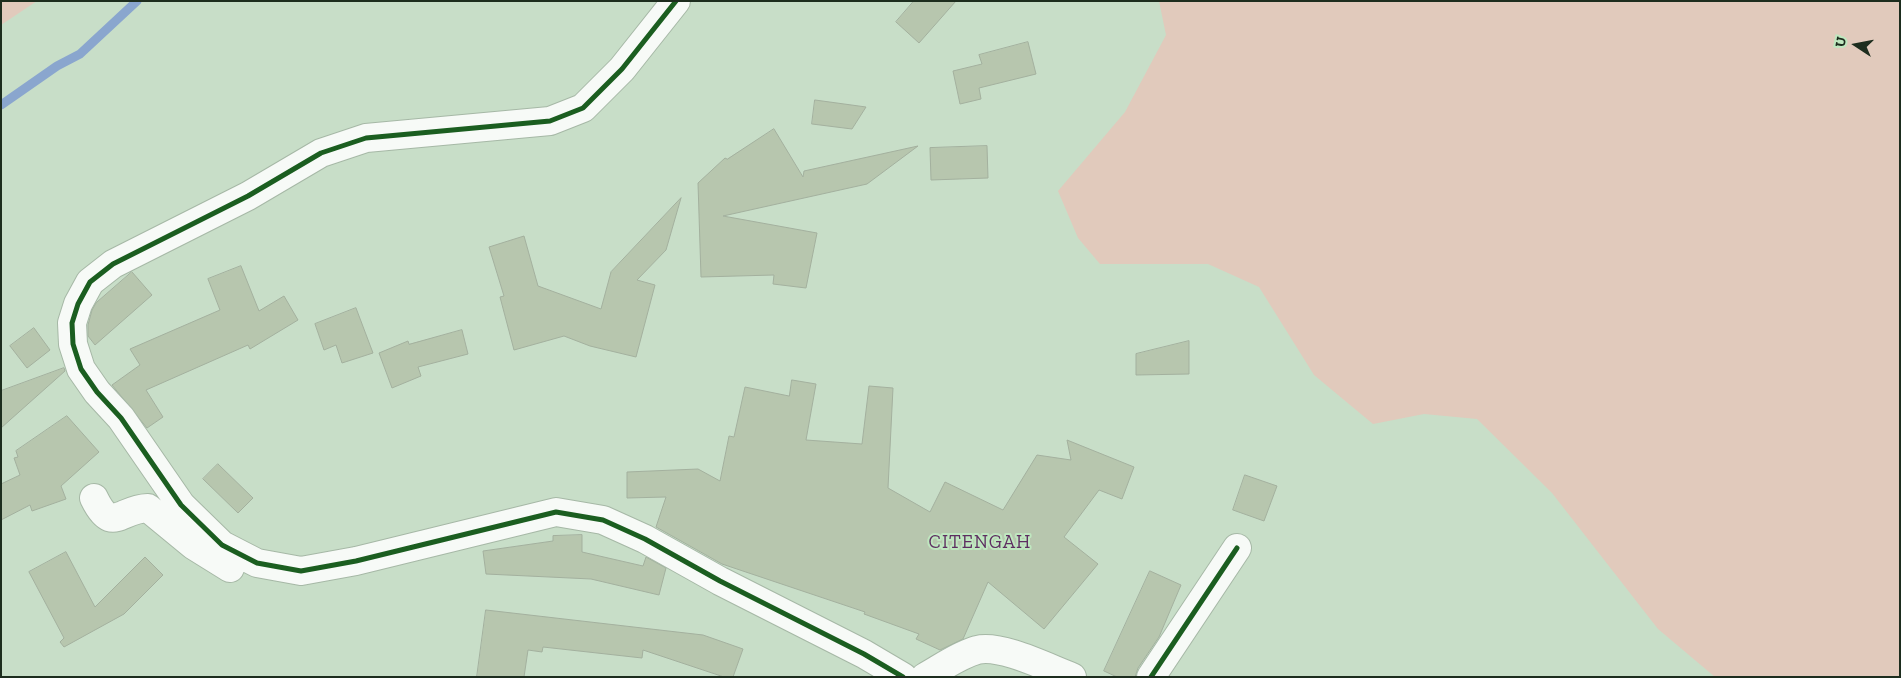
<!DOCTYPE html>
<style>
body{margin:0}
#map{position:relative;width:1901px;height:678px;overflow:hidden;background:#c8dec8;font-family:"Zilla Slab",serif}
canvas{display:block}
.frame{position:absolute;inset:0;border:2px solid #1d2d1e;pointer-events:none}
.north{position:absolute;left:1831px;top:20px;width:50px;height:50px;-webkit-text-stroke:4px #bfe7bf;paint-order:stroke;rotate:281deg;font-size:14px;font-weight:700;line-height:20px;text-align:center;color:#1d2d1e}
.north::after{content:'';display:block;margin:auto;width:18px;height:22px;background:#1d2d1e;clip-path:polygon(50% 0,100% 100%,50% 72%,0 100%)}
</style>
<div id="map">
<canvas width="1901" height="678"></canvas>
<div class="frame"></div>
<div class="north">U</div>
</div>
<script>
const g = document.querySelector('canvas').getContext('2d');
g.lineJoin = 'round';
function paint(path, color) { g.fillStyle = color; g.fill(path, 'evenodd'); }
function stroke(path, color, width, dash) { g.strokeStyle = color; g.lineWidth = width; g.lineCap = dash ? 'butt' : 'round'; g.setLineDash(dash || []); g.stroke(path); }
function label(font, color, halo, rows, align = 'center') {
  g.font = font + ' "Zilla Slab",serif'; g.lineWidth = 4; g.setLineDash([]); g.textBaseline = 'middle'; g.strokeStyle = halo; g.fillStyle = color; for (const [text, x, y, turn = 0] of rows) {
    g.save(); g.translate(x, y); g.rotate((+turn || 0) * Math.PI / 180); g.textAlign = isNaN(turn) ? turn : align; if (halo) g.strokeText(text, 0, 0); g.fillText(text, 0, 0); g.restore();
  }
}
const green = new Path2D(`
 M 1,1 L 37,1 L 1,25 Z
 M 1159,1 L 1900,1 L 1900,677 L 1715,677 L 1658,629 L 1552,493 L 1477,419 L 1424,414 L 1373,424 L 1314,375 L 1259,287 L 1208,264 L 1100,264 L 1078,238 L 1058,191 L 1125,112 L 1166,35 Z`);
const stream = new Path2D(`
 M 1,105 L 57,66 L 80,54 L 137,1`);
const building = new Path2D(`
 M 914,1 L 956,1 L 919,43 L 896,22 Z
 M 1028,42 L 1036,74 L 979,88 L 981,99 L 960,104 L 953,71 L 982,64 L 979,55 Z
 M 815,100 L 866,107 L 852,129 L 812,124 Z
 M 774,129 L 803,177 L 804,171 L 918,146 L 867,184 L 723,216 L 817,233 L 806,288 L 773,284 L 774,275 L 701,277 L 698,183 L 725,158 L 727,159 Z
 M 987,146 L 988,178 L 931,180 L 930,148 Z
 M 681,198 L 666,250 L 637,280 L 655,285 L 636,357 L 590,346 L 564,336 L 514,350 L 500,297 L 504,296 L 489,247 L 524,236 L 538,286 L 601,309 L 611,272 Z
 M 241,266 L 259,311 L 284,296 L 298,320 L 250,349 L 248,345 L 146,390 L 163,417 L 147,428 L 112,385 L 140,365 L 130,349 L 220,310 L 208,279 Z
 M 132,272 L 152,295 L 95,345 L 88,336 L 88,325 L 92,310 L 96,303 Z
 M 356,308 L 373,353 L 342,363 L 336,345 L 324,350 L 315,324 Z
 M 34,328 L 50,350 L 27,368 L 10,346 Z
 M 462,330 L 468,354 L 418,367 L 421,376 L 392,388 L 379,353 L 408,341 L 409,344 Z
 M 1189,341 L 1189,374 L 1136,375 L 1136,354 Z
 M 64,368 L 65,371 L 1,428 L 1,391 Z
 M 792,380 L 816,384 L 806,440 L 862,444 L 869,386 L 893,388 L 888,488 L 930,512 L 945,482 L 1003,510 L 1037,455 L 1071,460 L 1067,440 L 1134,467 L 1122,499 L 1099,490 L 1064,537 L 1098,564 L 1044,629 L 988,582 L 963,639 L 940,650 L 916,639 L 919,634 L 864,614 L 865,612 L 722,564 L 656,527 L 666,497 L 627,498 L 627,472 L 698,469 L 720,481 L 729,436 L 734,437 L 745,387 L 789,396 Z
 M 67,416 L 99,452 L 61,486 L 66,499 L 32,511 L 30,505 L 1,520 L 1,484 L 20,475 L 14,458 L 18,457 L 16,451 Z
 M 218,464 L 253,498 L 238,513 L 203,479 Z
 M 1245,475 L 1277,486 L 1264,521 L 1233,510 Z
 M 582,535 L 582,552 L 643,566 L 646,557 L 666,568 L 659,595 L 591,579 L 486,574 L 483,551 L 553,541 L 553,536 Z
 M 66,552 L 95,607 L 145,557 L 163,575 L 124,614 L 64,647 L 60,642 L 64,638 L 29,572 Z
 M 1150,571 L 1181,585 L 1159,637 L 1138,668 L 1135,677 L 1117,677 L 1104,671 Z
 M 486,610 L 703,635 L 743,649 L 733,677 L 724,677 L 643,650 L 642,658 L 543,647 L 542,652 L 528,650 L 524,677 L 477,677 Z`);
const minor = new Path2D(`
 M 676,1 L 622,69 L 583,108 L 550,121 L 366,138 L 321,153 L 248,196 L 113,264 L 90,282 L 78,304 L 72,323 L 73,344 L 81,369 L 97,392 L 121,418 L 181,505 L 222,545 L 257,563 L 301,571 L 356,561 L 556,512 L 603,520 L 645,539 L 720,581 L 864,654 L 903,677
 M 94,498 C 112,535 119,509 148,508 L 193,545 L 230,568
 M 925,677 C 941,668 959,655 977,650 C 1001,644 1048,668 1072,677
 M 1151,677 L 1237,548`);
const cycleway = new Path2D(`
 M 676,1 L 622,69 L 583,108 L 550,121 L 366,138 L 321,153 L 248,196 L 113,264 L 90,282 L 78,304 L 72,323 L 73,344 L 81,369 L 97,392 L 121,418 L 181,505 L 222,545 L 257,563 L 301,571 L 356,561 L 556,512 L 603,520 L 645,539 L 720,581 L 864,654 L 903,677
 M 1151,677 L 1237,548`);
const quarterNames = [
 ["CITENGAH",980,543]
];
paint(green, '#e1cabc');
stroke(stream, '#8aa6ce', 9);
paint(building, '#b7c6ae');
stroke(building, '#a3b09e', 1);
stroke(minor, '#a6b8a6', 30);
stroke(minor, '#f7faf7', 28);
stroke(cycleway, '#1b5e20', 5);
g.letterSpacing = '1px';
label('19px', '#5e2e61', '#bfe7bf', quarterNames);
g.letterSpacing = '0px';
</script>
